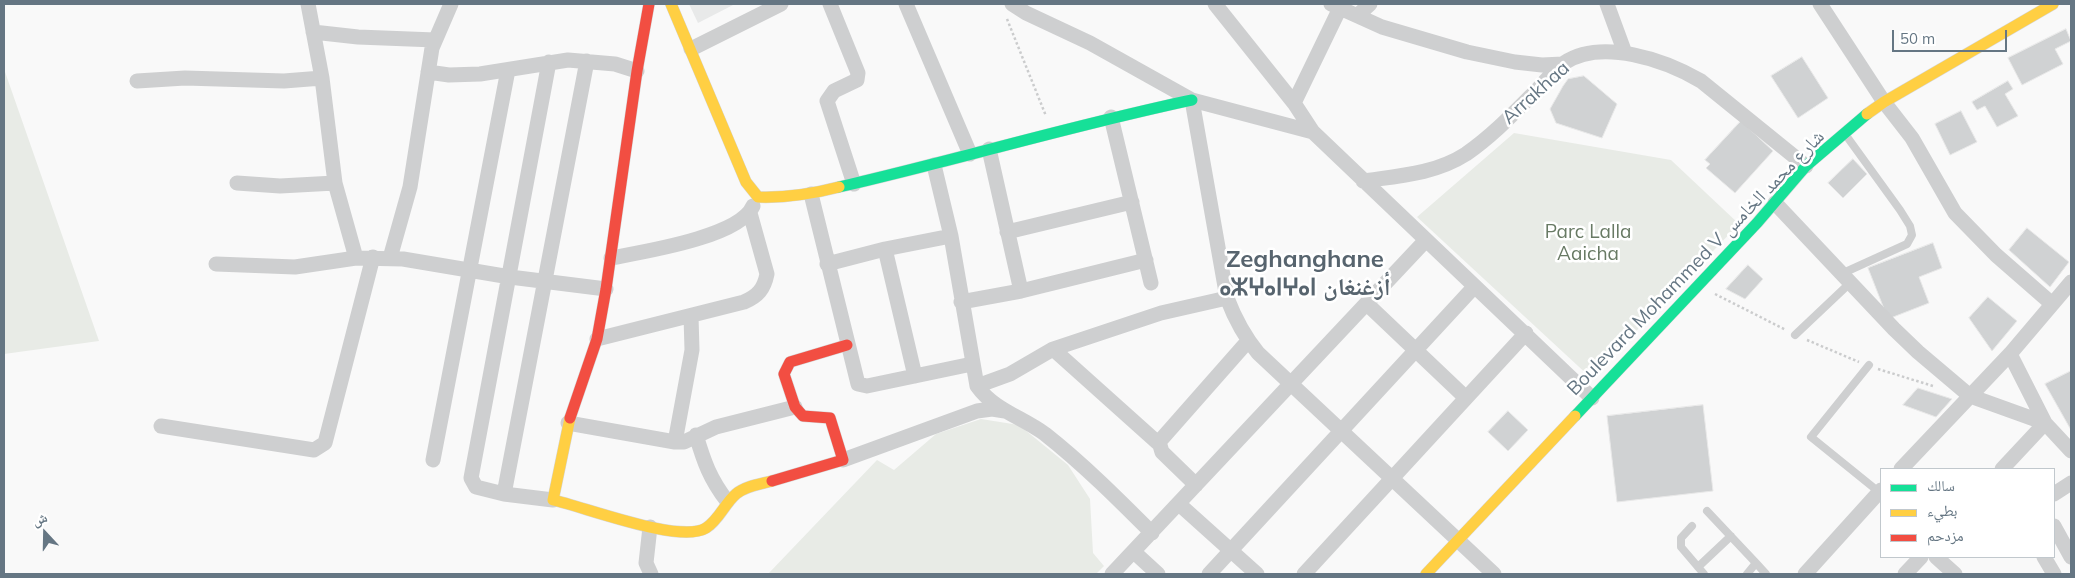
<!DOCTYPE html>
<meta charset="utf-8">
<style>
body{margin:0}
#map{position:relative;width:2075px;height:578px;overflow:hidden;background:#f9f9f9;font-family:Mulish,"Noto Naskh Arabic",sans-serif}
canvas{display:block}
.frame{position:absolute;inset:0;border:5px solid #657683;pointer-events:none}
.legend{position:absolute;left:1880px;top:468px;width:175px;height:90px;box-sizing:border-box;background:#fff;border:1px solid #c1c8cd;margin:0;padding:6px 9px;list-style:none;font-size:15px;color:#657683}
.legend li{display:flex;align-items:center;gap:10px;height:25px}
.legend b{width:25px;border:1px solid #c1c8cd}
.north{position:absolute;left:20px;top:508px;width:50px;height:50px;-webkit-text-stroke:4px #fff;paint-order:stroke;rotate:339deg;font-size:14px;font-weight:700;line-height:20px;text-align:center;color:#657683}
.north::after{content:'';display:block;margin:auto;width:18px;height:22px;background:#657683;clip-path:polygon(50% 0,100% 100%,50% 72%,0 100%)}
.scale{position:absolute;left:1892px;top:30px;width:115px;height:22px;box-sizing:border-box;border:2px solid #657683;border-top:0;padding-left:6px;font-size:15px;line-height:18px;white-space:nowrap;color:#657683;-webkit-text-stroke:4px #fff;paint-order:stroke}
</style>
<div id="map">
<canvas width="2075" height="578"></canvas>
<div class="frame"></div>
<ul class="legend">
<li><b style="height:6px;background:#16e098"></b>سالك</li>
<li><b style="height:6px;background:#ffcf43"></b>بطيء</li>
<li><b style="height:6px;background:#f24e42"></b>مزدحم</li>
</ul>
<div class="north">ش</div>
<div class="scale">50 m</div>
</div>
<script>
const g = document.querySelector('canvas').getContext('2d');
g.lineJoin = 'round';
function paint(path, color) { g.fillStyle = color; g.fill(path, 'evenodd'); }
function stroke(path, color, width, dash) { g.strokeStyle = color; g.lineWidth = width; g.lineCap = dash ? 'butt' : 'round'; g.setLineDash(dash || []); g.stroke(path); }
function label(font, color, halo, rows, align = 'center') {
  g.font = font + ' Mulish,"Noto Naskh Arabic","Noto Sans Tifinagh",sans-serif'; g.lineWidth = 5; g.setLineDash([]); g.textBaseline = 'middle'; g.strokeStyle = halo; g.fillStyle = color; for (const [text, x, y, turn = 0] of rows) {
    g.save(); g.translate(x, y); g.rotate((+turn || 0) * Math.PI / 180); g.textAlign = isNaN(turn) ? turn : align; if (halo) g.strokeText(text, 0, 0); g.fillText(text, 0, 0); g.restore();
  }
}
const built = new Path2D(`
 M 689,4 L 735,4 L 698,23 Z`);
const green = new Path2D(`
 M 4,69 L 99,341 L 4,354 Z
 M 1514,133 L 1671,160 L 1739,224 L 1591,378 L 1417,217 Z
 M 981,419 L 1019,425 L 1068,465 L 1090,499 L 1093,553 L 1104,566 L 1096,574 L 768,574 L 877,460 L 894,470 L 936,434 Z`);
const building = new Path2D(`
 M 2066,29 L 2071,41 L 2055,49 L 2063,64 L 2022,85 L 2008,58 Z
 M 1802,57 L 1828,98 L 1798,118 L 1771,76 Z
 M 1584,76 L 1617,104 L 1602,138 L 1556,123 L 1550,109 L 1563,86 L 1568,79 Z
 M 2008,81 L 2013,89 L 2005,94 L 2018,116 L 1997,127 L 1985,106 L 1977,110 L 1972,102 Z
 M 1961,111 L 1977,142 L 1950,155 L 1935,124 Z
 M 1741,121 L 1773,151 L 1735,193 L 1706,168 L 1710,164 L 1705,160 Z
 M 1853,159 L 1867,174 L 1843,198 L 1828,183 Z
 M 2027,228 L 2069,262 L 2050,287 L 2009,250 Z
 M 1933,243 L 1942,268 L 1919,277 L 1929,303 L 1888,319 L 1868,268 Z
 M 1748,265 L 1763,279 L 1745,299 L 1726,289 Z
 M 1988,297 L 2017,321 L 1992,351 L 1969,318 Z
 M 2071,371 L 2071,430 L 2045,384 Z
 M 1918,388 L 1952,399 L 1936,417 L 1903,405 Z
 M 1703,405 L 1713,491 L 1617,502 L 1607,416 Z
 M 1508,411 L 1528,430 L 1508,451 L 1488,432 Z`);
const path = new Path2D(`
 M 1007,19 L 1046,116
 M 1715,294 L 1786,330
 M 1807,340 L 1859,362
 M 1878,369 L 1933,386`);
const lane = new Path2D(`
 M 1841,274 L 1907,244 L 1912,235 L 1910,226 L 1900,210 L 1845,134
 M 1795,335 L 1850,283
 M 1869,365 L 1811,437 L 1879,492
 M 1707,511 L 1756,563
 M 1692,526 L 1681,538 L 1681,547 L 1704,574
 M 1698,567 L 1731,536
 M 1747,574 L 1756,563 L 1766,574`);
const street = new Path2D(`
 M 308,4 L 322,78 L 335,183 L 356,258
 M 830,4 L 858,73 L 857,80 L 834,91 L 827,101 L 854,184
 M 906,4 L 970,154
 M 1012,4 L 1026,13 L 1090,43 L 1192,100 L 1313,132
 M 1215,4 L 1294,103 L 1313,132 L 1592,398
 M 1331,4 L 1382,27 L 1467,52 L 1515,62 L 1542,65 L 1563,64
 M 1607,4 L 1625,53
 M 1820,4 L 1884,102 L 1912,138 L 1955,213 L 1996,255 L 2051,303
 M 1358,15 L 1370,4
 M 313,32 L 358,37 L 435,40
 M 691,49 L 781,4
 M 549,62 L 471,478 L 476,487 L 504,494 L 553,500
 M 428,72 L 449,75 L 480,74 L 568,60 L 615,64 L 637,71
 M 137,81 L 185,78 L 284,81 L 322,78
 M 1192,100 L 1227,298 C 1235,319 1244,336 1258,353 L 1494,574
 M 1294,103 L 1340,8
 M 1111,117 L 1151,283
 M 989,149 L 1021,291
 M 934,165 L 951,236 L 977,386 C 994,410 1022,417 1045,434 C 1083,464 1118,499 1152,533
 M 1363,181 C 1398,176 1435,174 1466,154 C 1492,136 1514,113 1537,90 C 1545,82 1554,70 1564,63 C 1602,38 1665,60 1701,81 L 1806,166
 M 237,183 L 280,186 L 335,183
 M 811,194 L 858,384 L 867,386 L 972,364
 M 1775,203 L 1894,329 L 1918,352 L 1970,396 L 2045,423
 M 1007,232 L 1132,202
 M 885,249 L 915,376
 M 390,258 L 410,187 L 432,48 L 451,4
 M 611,258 C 642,252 740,237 753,206
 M 216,264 L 295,267 L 356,258 L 403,259 L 510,277 L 606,289
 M 827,264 L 885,249 L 951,236
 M 961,302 L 1021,291 L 1146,260
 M 1367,304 L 1466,398
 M 597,339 L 744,302 C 758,296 764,289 767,274 L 750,213
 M 1053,349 L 1159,444
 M 2010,354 L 2045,423 L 2071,451
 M 977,386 L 1010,374 L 1053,349 L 1161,313 L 1227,298
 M 568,423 L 675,442 L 684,442 L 716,427 L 795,407
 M 161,426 L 314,450 L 325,443 L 373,257
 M 696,435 C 704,462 710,479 727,501
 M 675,442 L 692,350 L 691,316
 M 433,460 L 508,70
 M 843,460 L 977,411 L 992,409 L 1005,411
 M 1901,469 L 2010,354 L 2071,282
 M 2002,469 L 2045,423
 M 1196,485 L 1162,452 L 1159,442 L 1248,341
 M 504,494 L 587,61
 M 2054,494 L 2071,483
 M 1179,504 L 1257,574
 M 2054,526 L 2071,557
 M 650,527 L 646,563 L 651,574
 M 1134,552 L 1158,574
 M 1936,557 L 1955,574
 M 2044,557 L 2054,574
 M 1112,574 L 1426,240
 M 1209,574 L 1474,287
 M 1304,574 L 1526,333
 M 1805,574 L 1881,490
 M 1905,574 L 1921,557`);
const fast = new Path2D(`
 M 839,187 C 957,160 1073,125 1192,100
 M 1575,416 L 1757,223 L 1806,166 L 1867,114`);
const slow = new Path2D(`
 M 671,4 L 746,182 L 758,197 C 786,198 812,194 839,187
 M 1867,114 L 1884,102 L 2053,4
 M 570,418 L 553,500 C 585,507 680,544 706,528 C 719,520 725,503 736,494 C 745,486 761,484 772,481
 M 1426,574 L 1575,416`);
const jam = new Path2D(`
 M 570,418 L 597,339 L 606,289 L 637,71 L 649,4
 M 772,481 L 843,460 L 830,418 L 803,416 L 795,407 L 784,374 L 790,362 L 847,345`);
const streetNames = [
 ["Arrakhaa",1536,93,-42],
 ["Boulevard Mohammed V شارع محمد الخامس",1696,263,-46]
];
const parkNames = [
 ["Parc Lalla",1588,232],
 ["Aaicha",1588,254]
];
const districtNames = [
 ["Zeghanghane",1305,260],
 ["ⴰⵣⵖⴰⵏⵖⴰⵏ أزغنغان",1305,288]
];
paint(built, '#e8e9e9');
paint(green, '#e8ebe6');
paint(building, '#d0d2d3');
stroke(building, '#e8e8e8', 1);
stroke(fast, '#d5d6d7', 12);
stroke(slow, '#d5d6d7', 12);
stroke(jam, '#d5d6d7', 12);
stroke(path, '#cbcccd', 2.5, [2.5, 2.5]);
stroke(lane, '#cecfd0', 8);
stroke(street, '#cecfd0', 15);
stroke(fast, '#16e098', 11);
stroke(slow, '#ffcf43', 11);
stroke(jam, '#f24e42', 11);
label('19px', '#657683', '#fff', streetNames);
label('19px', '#687a64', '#fff', parkNames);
label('bold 24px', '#57646e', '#fff', districtNames);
</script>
